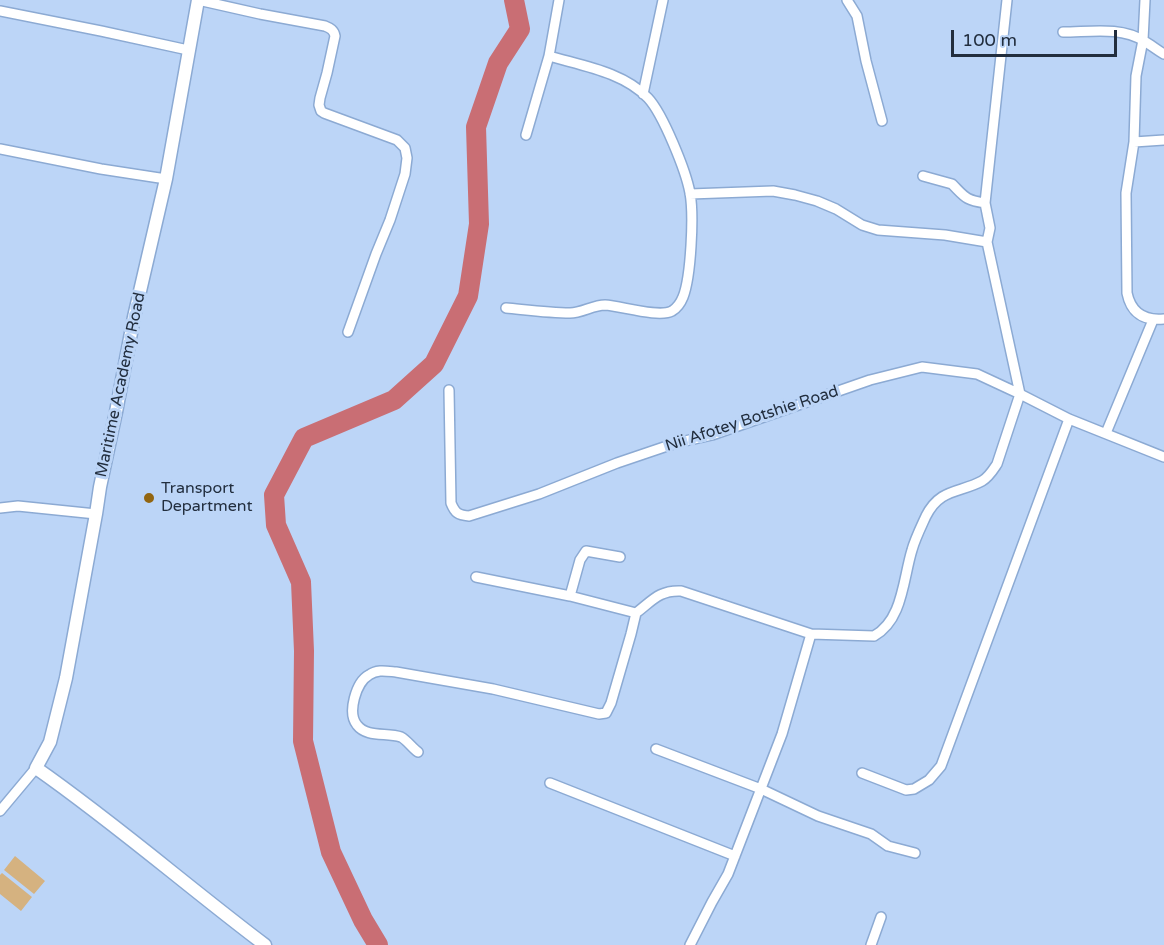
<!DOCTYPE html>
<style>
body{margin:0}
#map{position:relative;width:1164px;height:945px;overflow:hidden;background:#bcd5f7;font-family:"Varela Round",sans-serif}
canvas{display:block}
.scale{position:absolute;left:951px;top:30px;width:166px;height:27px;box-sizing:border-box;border:3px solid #222e3e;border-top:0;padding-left:8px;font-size:18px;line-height:21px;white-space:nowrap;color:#222e3e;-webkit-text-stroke:4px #bcd5f7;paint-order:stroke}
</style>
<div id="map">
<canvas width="1164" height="945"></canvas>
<div class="scale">100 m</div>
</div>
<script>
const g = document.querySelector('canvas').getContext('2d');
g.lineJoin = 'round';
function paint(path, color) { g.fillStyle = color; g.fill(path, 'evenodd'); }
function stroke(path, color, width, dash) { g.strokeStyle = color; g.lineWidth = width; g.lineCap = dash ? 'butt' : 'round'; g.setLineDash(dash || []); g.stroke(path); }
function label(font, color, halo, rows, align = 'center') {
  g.font = font + ' "Varela Round",sans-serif'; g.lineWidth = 6; g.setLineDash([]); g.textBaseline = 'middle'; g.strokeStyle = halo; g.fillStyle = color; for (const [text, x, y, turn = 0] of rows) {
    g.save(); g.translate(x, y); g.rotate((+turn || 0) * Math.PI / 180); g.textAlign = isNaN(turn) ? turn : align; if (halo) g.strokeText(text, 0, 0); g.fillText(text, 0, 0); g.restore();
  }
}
const green = new Path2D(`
 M 15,856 L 45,881 L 34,894 L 4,870 Z
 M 2,873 L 32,897 L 21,911 L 0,894 L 0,875 Z`);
const river = new Path2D(`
 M 378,945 L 363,920 L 331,852 L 303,741 L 304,651 L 301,582 L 276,525 L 274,495 L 304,438 L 394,400 L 434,364 L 468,296 L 479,224 L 476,127 L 498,63 L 520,29 L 514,0`);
const street = new Path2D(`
 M 198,0 L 260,14 L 325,26 C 330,28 334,30 335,36 L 327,73 L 320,98 L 319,105 L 321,111 L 324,113 L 397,140 L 405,148 L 407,158 L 405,174 L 390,220 L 376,254 L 348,332
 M 847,0 L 857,16 L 866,61 L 882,121
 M 1145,0 L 1143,40 L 1136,76 L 1134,142 L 1126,193 L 1127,293 C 1131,313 1144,321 1164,319
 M 0,11 L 101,31 L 188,50
 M 1063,32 C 1089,32 1121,26 1144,41 C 1151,45 1157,50 1164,54
 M 643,94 L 663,0
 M 526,135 L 549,56 L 559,0
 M 1134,142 L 1164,140
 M 0,149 L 101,169 L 166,179
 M 923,176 L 952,184 C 965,197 965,200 985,203
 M 690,194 L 773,191 L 795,195 L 817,201 L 836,209 L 862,225 L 878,230 L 945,235 L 987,242
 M 506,308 C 527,310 549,313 570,313 C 582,313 593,305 605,305 C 621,306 659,318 672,311 C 677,308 681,302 683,297 C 691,277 694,215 690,193 C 686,171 663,114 648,98 C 623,72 583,66 549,56
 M 449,390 L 451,503 C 455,513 458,515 469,516 L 539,494 L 617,463 L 676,443 L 712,435 L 870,380 L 922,367 L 977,374 L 1020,394 L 1069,419 L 1164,457
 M 1106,433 L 1153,320
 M 0,508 L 18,506 L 96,514
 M 476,577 L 570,596 L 636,613
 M 570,596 L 580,560 L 586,551 L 620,557
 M 656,749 L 761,789 L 818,816 L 871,834 L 888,846 L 915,853
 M 418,752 C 412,748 407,740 401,737 C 387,732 367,738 357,725 C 347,713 356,682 369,675 C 377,669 386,671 396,672 L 493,689 L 599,714 L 606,713 L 611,703 L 631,634 L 636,613 C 652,601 659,590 681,591 L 811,634 L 874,636 C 903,620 903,579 912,550 C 915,539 921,527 926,516 C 940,488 960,493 982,481 C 989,477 993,470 997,464 L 1020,394 L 987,242 L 990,228 L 985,203 L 1007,0
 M 862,773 L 906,790 L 914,789 L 929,780 L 941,766 L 1069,419
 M 550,783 L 735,856
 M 0,811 L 36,768
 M 690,945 L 712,902 L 728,874 L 782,734 L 811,634
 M 871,945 L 881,917`);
const secondary = new Path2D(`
 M 198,0 L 166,179 L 134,317 L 116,412 L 100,487 L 96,514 L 66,678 L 50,742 L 36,768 C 115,823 188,887 265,945`);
const markers = [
 [149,498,6,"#926510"]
];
const streetNames = [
 ["Maritime Academy Road",121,385,-78],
 ["Nii Afotey Botshie Road",752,419,-18]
];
const poiNames = [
 ["Transport",161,489],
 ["Department",161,507]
];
paint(green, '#d5b280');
stroke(river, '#c96e74', 20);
stroke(street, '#8caad3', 12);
stroke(secondary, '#8caad3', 15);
stroke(street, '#fff', 9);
stroke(secondary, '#fff', 12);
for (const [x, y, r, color] of markers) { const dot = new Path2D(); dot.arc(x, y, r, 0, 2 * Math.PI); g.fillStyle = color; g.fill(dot); stroke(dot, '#bcd5f7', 2); }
label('16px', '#222e3e', '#bcd5f7', streetNames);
label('16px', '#222e3e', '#bcd5f7', poiNames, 'left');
</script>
